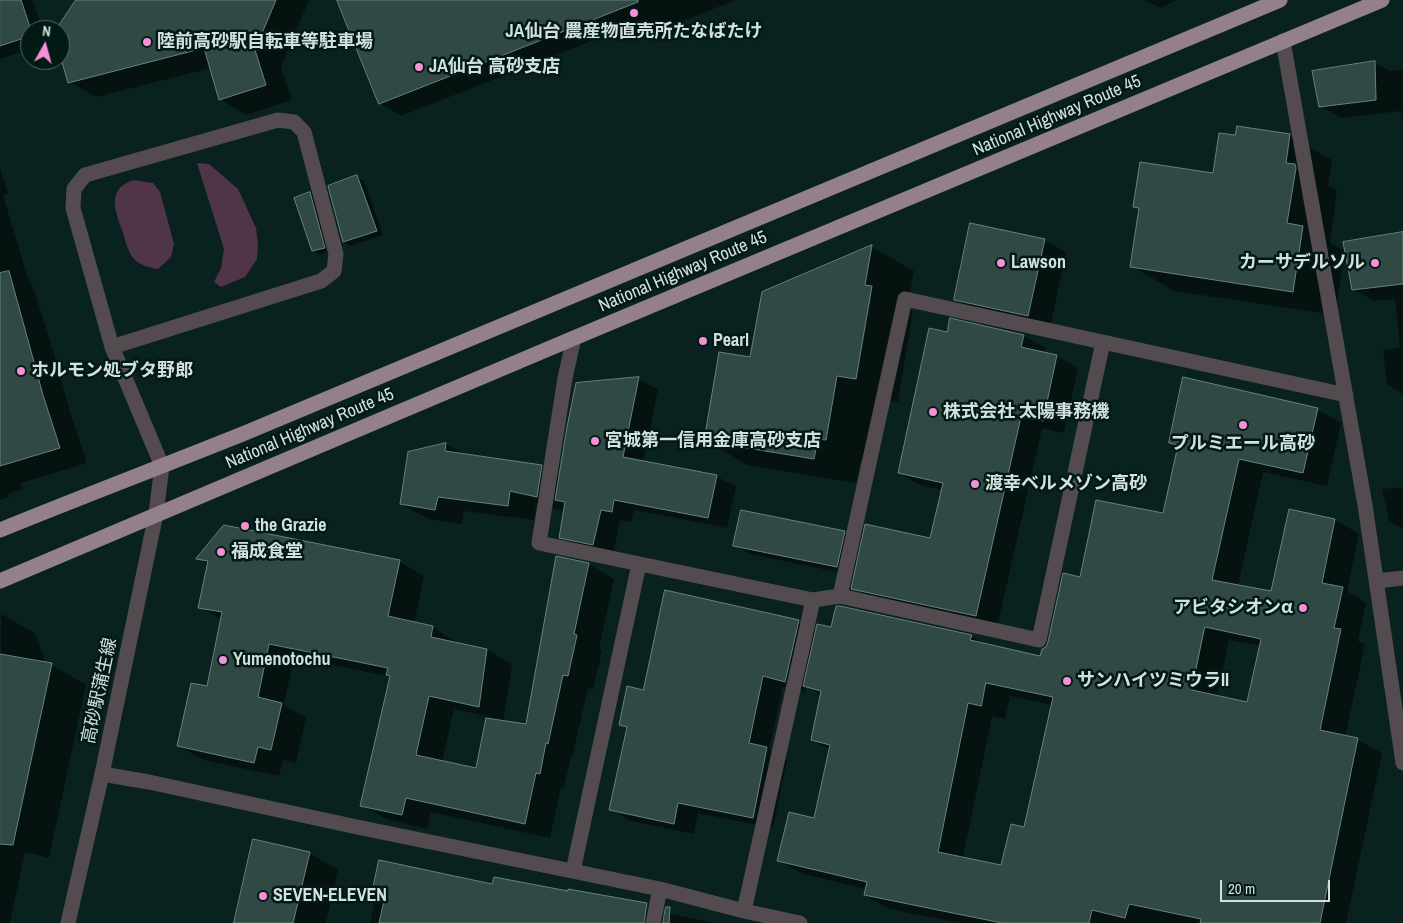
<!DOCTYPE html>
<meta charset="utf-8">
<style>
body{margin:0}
#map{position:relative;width:1403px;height:923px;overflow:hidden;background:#0a221f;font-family:"Archivo Narrow",sans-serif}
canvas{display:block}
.north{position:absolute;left:20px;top:20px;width:50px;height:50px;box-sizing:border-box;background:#021916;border:1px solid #556966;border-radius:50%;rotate:7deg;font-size:14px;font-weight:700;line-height:20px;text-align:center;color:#d2e0de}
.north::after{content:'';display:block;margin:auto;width:18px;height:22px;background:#f391d5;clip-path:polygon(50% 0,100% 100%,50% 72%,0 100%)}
.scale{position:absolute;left:1220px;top:880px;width:110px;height:22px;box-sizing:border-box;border:2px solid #d2e0de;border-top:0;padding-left:6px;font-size:15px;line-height:18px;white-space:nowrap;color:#d2e0de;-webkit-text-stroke:4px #021916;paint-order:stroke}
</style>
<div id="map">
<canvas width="1403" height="923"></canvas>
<div class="north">N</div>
<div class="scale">20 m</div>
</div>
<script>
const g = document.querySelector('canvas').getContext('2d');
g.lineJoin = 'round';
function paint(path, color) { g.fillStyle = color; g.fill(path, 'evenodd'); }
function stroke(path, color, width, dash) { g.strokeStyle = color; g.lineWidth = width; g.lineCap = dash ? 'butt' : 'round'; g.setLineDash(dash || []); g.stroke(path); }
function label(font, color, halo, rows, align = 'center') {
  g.font = font + ' "Archivo Narrow","Noto Sans JP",sans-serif'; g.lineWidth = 5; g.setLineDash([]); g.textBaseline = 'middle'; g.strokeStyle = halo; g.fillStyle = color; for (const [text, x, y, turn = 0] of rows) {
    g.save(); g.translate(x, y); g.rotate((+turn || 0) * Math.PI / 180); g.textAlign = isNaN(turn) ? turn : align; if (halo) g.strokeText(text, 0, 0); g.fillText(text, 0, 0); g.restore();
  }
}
const green = new Path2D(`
 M 197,163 L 209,164 L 238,189 L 256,228 L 258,245 L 257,259 L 245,277 L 221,287 L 214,282 L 221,268 L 224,249 Z
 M 133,180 L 153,183 L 160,192 L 174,244 L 171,257 L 158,269 C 150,268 143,266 136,261 C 128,253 126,243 123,233 C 116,212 105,190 133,180 Z`);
const shadow = new Path2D(`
 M 0,0 L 30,0 L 33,2 L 43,30 L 30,30 L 30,49 L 0,59 Z
 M 77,0 L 309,0 L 281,66 L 292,100 L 246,115 L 220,99 L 211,68 L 96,97 L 69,82 L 60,50 L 60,30 L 58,30 Z
 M 339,0 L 736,0 L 643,37 L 627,27 L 401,116 L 380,103 Z
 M 1144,0 L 1177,0 L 1161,8 Z
 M 1375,63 L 1390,71 L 1403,69 L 1403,125 L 1401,111 L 1341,118 L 1320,106 Z
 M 1290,136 L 1332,160 L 1328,185 L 1337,190 L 1330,243 L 1345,251 L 1335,315 L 1174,291 L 1132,266 L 1140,210 L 1134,206 L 1214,174 L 1236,137 Z
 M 0,168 L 8,193 L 3,195 L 29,282 L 32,284 L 53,350 L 70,412 L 87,463 L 21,483 L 23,489 L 8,494 L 9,497 L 0,500 Z
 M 357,177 L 364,181 L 383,235 L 351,246 L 344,242 Z
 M 310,194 L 317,198 L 331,251 L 320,255 L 313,250 Z
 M 1403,233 L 1403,394 L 1387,384 L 1383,350 L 1400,347 L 1395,299 L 1374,301 L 1353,289 Z
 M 1044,240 L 1066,252 L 1050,328 L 977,312 L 955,299 Z
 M 872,247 L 914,271 L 907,308 L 913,311 L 898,402 L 879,399 L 868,464 L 860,462 L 856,483 L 747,465 L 705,440 L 751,359 L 763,293 Z
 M 948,333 L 1024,336 L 1045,348 L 1043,353 L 1057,356 L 1078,368 L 1064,433 L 1042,428 L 997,628 L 874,600 L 853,588 L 931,540 L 943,490 L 920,485 L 899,473 Z
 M 639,379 L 658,390 L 643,462 L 716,476 L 736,487 L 727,528 L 634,510 L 631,522 L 620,520 L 613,555 L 580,548 L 560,537 L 565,511 L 536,505 L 534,520 L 464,511 L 462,524 L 428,519 L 401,504 L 410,453 L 446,444 L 465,455 L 541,466 L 560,477 Z
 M 1317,409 L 1341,423 L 1327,486 L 1263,472 L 1238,586 L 1272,593 L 1290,511 L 1335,520 L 1359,534 L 1347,591 L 1366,603 L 1358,641 L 1365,644 L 1345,737 L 1358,740 L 1382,753 L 1346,923 L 961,923 L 889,909 L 865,895 L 866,889 L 803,874 L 779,861 L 815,819 L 830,750 L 812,740 L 822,695 L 806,686 L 805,692 L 783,687 L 769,750 L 787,760 L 773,828 L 698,813 L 694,834 L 631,821 L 611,809 L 628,730 L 620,725 L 644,691 L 798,621 L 817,632 L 832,629 L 971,636 L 988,645 L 1041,657 L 1081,578 L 1164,515 L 1179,447 L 1170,442 ZM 1229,640 L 1261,646 L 1248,703 L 1217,697 ZM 1010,696 L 1052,705 L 1025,828 L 1002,866 L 963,858 L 992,716 L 1005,719 Z
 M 1403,487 L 1403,529 L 1389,521 L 1382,489 Z
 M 844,533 L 859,541 L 852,575 L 750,554 L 735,545 Z
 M 198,558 L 399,561 L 424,576 L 414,623 L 432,627 L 457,642 L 457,644 L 487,650 L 512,664 L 503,722 L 527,726 L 557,558 L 589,564 L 614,579 L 599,649 L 602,651 L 593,689 L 588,688 L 572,757 L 571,757 L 564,787 L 561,787 L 550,838 L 431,812 L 427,829 L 386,819 L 362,805 L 391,677 L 294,657 L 284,705 L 306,718 L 296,763 L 283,760 L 279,776 L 204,760 L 179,746 L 208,688 L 222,620 L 200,607 L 208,564 ZM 454,709 L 494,718 L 477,769 L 442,762 Z
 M 1,614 L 35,633 L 46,664 L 52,665 L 86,685 L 49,858 L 25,852 L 10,923 L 0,923 Z
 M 309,853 L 338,870 L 326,923 L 235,923 Z
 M 493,886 L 636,907 L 646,909 L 664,919 L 666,913 L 716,923 L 370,923 L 376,895 L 373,893 Z`);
const building = new Path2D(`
 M 0,0 L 21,0 L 31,30 L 30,30 L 30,36 L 0,46 Z
 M 76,0 L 276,0 L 255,50 L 266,85 L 219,100 L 204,48 L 68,83 L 60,55 L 60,30 L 56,30 Z
 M 337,0 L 638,0 L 638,2 L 379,104 Z
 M 1375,61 L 1376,100 L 1319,107 L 1312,71 Z
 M 1237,126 L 1290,134 L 1286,163 L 1295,164 L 1296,168 L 1287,223 L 1303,226 L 1293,292 L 1130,267 L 1139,208 L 1133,207 L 1140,162 L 1213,173 L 1219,133 L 1235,135 Z
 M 357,175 L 377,231 L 343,242 L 328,186 Z
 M 310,192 L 325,248 L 312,251 L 294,198 Z
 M 970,223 L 1045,239 L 1028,316 L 954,300 Z
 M 1403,232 L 1403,284 L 1352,290 L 1343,242 Z
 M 872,245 L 865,285 L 872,286 L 856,379 L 837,376 L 826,440 L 818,439 L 814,459 L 704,441 L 719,352 L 750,357 L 762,292 Z
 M 9,271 L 43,395 L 60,448 L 0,466 L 0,273 Z
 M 950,318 L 1024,335 L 1021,347 L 1057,355 L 1043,421 L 1021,417 L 976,616 L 851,589 L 865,524 L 930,538 L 943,483 L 898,473 L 929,328 L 947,332 Z
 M 639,377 L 623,457 L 717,475 L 708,518 L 614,500 L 612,512 L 601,510 L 593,545 L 559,538 L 565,502 L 555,500 L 567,427 L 576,383 Z
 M 1183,377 L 1318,408 L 1303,473 L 1239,459 L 1212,580 L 1271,591 L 1289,509 L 1335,519 L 1322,583 L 1343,587 L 1334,628 L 1341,629 L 1320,730 L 1358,738 L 1320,923 L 1200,923 L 1201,919 L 1129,904 L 1125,918 L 1092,910 L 1089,923 L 1002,923 L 864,895 L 867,882 L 777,861 L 789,812 L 814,818 L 830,745 L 811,740 L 821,691 L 803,686 L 817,624 L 831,627 L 836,606 L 840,606 L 972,635 L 970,640 L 1040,656 L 1042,649 L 1046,647 L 1048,642 L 1063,573 L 1080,577 L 1096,500 L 1163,513 L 1178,445 L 1169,443 ZM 1205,627 L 1261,639 L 1247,702 L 1192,690 ZM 986,683 L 1053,697 L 1024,827 L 1011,824 L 1001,865 L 938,852 L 968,703 L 981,706 Z
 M 446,443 L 445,451 L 542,465 L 537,497 L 510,491 L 508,506 L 438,497 L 435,510 L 400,504 L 408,452 Z
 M 741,510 L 845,531 L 837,567 L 733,546 Z
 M 224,525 L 400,560 L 388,616 L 433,626 L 431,637 L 487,649 L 479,707 L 429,696 L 416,755 L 476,768 L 486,718 L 526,724 L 556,556 L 589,563 L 574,634 L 577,635 L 568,676 L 563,675 L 548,744 L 546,743 L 540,774 L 536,773 L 525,824 L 406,798 L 402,815 L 360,806 L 390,676 L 386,675 L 388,668 L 269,644 L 258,697 L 282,703 L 271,750 L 258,747 L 254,763 L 177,746 L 191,683 L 207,686 L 222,612 L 198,608 L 208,561 L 196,559 Z
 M 665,590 L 799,620 L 785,682 L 763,676 L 749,743 L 767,747 L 753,818 L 678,803 L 674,824 L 609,810 L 627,727 L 619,725 L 627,686 L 643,690 Z
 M 0,654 L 52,663 L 13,845 L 0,844 Z
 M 253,839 L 310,852 L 293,923 L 234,923 Z
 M 379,860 L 492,884 L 494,877 L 568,891 L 568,889 L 647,903 L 644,923 L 379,923 L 385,896 L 372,894 Z
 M 666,907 L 670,907 L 669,923 L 663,923 Z`);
const minor = new Path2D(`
 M 1283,41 L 1365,505 L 1403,763
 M 574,338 L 565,378 L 539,543 L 813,600
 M 1103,342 L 1039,640 L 840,596 L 905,299 L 1346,395
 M 112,347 L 321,281 L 334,271 L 336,254 L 304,132 L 294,122 L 278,120 L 85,175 L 74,189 L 73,208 L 112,347 L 162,466
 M 1377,581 L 1403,578
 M 102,774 L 149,782 L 357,827 L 660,889 L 744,911 L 800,923
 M 573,871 L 639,564
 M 744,911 L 813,600 L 840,596
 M 653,923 L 660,889`);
const tertiary = new Path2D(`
 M 68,923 L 102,774 L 156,514 L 162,466`);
const trunk = new Path2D(`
 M 0,530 C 81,497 163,466 245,433 L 1280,0
 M 0,581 L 574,338 L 1382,0`);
const markers = [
 [634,13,5,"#f391d5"],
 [147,42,5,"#f391d5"],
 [419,67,5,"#f391d5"],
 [1001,263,5,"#f391d5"],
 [1375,263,5,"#f391d5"],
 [703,341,5,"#f391d5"],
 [21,371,5,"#f391d5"],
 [933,412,5,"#f391d5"],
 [1243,425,5,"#f391d5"],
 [595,441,5,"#f391d5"],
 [975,484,5,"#f391d5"],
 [245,526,5,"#f391d5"],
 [221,552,5,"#f391d5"],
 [1303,608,5,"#f391d5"],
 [223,660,5,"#f391d5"],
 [1067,681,5,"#f391d5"],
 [263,896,5,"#f391d5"]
];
const poiNames = [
 ["JA仙台 農産物直売所たなばたけ",634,32,"center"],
 ["陸前高砂駅自転車等駐車場",157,42],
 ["JA仙台 高砂支店",429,67],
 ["Lawson",1011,263],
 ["カーサデルソル",1365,263,"right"],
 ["Pearl",713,341],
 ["ホルモン処ブタ野郎",31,371],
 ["株式会社 太陽事務機",943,412],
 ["宮城第一信用金庫高砂支店",605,441],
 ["プルミエール高砂",1243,444,"center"],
 ["渡幸ベルメゾン高砂",985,484],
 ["the Grazie",255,526],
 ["福成食堂",231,552],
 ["アビタシオンα",1293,608,"right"],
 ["Yumenotochu",233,660],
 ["サンハイツミウラII",1077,681],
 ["SEVEN-ELEVEN",273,896]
];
const streetNames = [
 ["National Highway Route 45",1057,116,-23],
 ["National Highway Route 45",683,272,-23],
 ["National Highway Route 45",310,429,-23],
 ["高砂駅蒲生線",100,691,-78]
];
paint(green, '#503447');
paint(shadow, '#0007');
paint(building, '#314945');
stroke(building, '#67827d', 1);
stroke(minor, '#534b50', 15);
stroke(tertiary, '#534b50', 15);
stroke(trunk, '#94808c', 15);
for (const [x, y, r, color] of markers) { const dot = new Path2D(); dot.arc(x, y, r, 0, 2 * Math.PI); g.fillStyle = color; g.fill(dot); stroke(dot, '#021916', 2); }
label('bold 18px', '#d2e0de', '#021916', poiNames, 'left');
label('18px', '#d2e0de', '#021916', streetNames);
</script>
